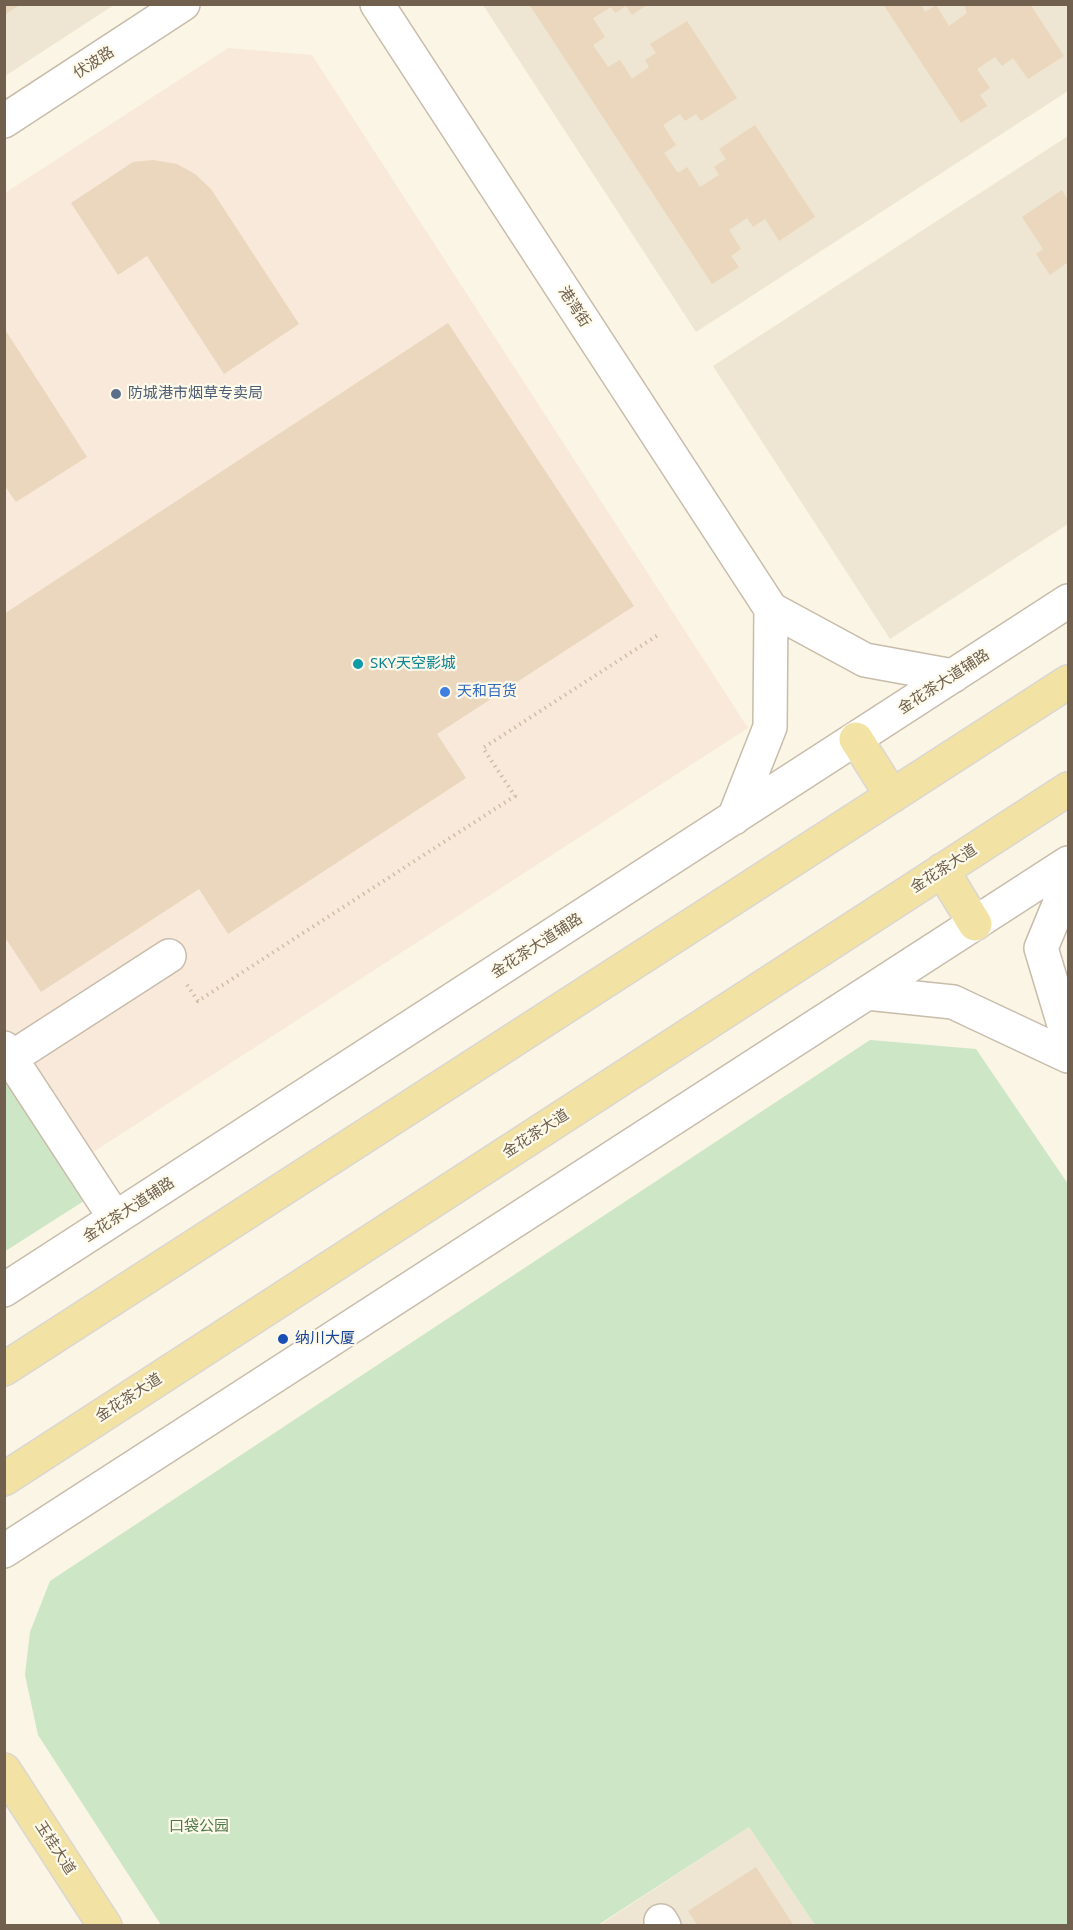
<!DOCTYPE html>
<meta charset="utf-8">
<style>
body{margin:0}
#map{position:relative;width:1073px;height:1930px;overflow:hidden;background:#faf5e5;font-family:"Noto Sans",sans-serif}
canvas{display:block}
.frame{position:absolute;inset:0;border:6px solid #70604d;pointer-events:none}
</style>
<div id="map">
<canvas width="1073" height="1930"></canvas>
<div class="frame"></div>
</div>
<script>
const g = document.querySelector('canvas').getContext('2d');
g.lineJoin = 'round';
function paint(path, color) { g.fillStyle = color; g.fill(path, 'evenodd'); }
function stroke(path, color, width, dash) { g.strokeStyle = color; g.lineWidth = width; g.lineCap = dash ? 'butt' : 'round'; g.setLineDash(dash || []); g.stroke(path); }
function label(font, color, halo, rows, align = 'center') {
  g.font = font + ' "Noto Sans","Noto Sans SC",sans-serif'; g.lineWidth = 4.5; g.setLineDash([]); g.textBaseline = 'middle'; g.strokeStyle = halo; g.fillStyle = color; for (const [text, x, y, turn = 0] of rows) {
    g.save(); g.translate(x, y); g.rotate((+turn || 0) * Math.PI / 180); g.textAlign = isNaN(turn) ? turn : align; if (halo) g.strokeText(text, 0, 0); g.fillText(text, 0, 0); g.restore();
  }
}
const residential = new Path2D(`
 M 5,5 L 114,5 L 5,76 Z
 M 483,5 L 1068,5 L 1068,91 L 696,332 Z
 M 1068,136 L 1068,524 L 890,639 L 713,366 Z
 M 749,1827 L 815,1925 L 598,1926 Z`);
const commercial = new Path2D(`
 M 228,48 L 312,55 L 748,728 L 67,1169 L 5,1072 L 5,193 Z`);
const green = new Path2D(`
 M 870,1040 L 976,1049 L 1068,1184 L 1068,1925 L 815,1925 L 749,1827 L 598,1925 L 161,1925 L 38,1735 L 25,1675 L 30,1632 L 50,1581 Z
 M 5,1072 L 87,1199 L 4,1252 Z`);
const building = new Path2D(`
 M 4,4 L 21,4 L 4,15 Z
 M 529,4 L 648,4 L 632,15 L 626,6 L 615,13 L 611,7 L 593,18 L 605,37 L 593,45 L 608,67 L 620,60 L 632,79 L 649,67 L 645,60 L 656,53 L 650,44 L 687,21 L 737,98 L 701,121 L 696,114 L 685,121 L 680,114 L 663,125 L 676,145 L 664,153 L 678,173 L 687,167 L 700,187 L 719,175 L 714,167 L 726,159 L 719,149 L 755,125 L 815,217 L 779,241 L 765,219 L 753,227 L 747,218 L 729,230 L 741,249 L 731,256 L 739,267 L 712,284 Z
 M 883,4 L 921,4 L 925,12 L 936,5 L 949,26 L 967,13 L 964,4 L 1030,4 L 1064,56 L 1028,79 L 1013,58 L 1002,66 L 995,57 L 977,69 L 990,88 L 980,95 L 987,106 L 961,123 Z
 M 153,160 L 177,164 L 195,174 L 211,189 L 299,324 L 224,374 L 147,256 L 118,275 L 71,203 L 133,162 Z
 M 1062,190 L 1068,200 L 1068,262 L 1050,275 L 1036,254 L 1043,249 L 1022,217 Z
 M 448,323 L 634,606 L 437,734 L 466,778 L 228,934 L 199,889 L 41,992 L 4,936 L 4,614 Z
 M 4,328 L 87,457 L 16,502 L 4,485 Z
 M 756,1867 L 794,1926 L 698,1926 L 688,1911 Z`);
const path = new Path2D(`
 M 187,985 L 198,1001 L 515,796 L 483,748 L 658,635`);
const minor = new Path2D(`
 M 377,4 L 771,609 L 865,660 L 953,676
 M 4,121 L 183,4
 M 734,818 L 770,727 L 771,609
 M 1068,883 L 1041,948 L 1068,1038
 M 867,993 L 953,1002 L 1068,1056
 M 4,1048 L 115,1218
 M 11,1058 L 169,956
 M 4,1290 L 1068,601
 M 4,1551 L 1068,863
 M 661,1921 L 664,1926`);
const major = new Path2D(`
 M 856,739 L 892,796
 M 942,870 L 975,924
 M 4,1369 L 1068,682
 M 4,1479 L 1068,789
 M 4,1770 L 105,1926`);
const markers = [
 [116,394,6,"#5c6f8a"],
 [358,664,6,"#0f9aa8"],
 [445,692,6,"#3f7fe0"],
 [283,1339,6,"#1a4fb4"]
];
const streetNames = [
 ["伏波路",94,63,-33],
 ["港湾街",574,307,57],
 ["金花茶大道辅路",944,682,-33],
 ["金花茶大道",944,869,-33],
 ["金花茶大道辅路",537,946,-33],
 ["金花茶大道",536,1134,-33],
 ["金花茶大道辅路",129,1210,-33],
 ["金花茶大道",129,1398,-33],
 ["玉桂大道",55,1848,57]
];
const serviceNames = [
 ["防城港市烟草专卖局",128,394]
];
const cultureNames = [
 ["SKY天空影城",370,664]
];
const shopNames = [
 ["天和百货",457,692]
];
const transitNames = [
 ["纳川大厦",295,1339]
];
const parkNames = [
 ["口袋公园",199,1827]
];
paint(residential, '#eee6d2');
paint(commercial, '#f9e9da');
paint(green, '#cde6c5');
paint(building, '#ead7bd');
stroke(minor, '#c8bcab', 36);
stroke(major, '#dad6d1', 36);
stroke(path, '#d1bda3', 4, [1.5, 4.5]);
stroke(minor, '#fff', 33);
stroke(major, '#f2e3a4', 33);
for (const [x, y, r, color] of markers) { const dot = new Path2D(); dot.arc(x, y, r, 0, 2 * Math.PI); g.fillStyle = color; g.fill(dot); stroke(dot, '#fdf9eb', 2); }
label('15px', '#70604d', '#fdf9eb', streetNames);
label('15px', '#4e5e75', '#fdf9eb', serviceNames, 'left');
label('15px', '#0d838f', '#fdf9eb', cultureNames, 'left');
label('15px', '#366cbe', '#fdf9eb', shopNames, 'left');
label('15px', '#164399', '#fdf9eb', transitNames, 'left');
label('15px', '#4f7a49', '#fdf9eb', parkNames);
</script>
